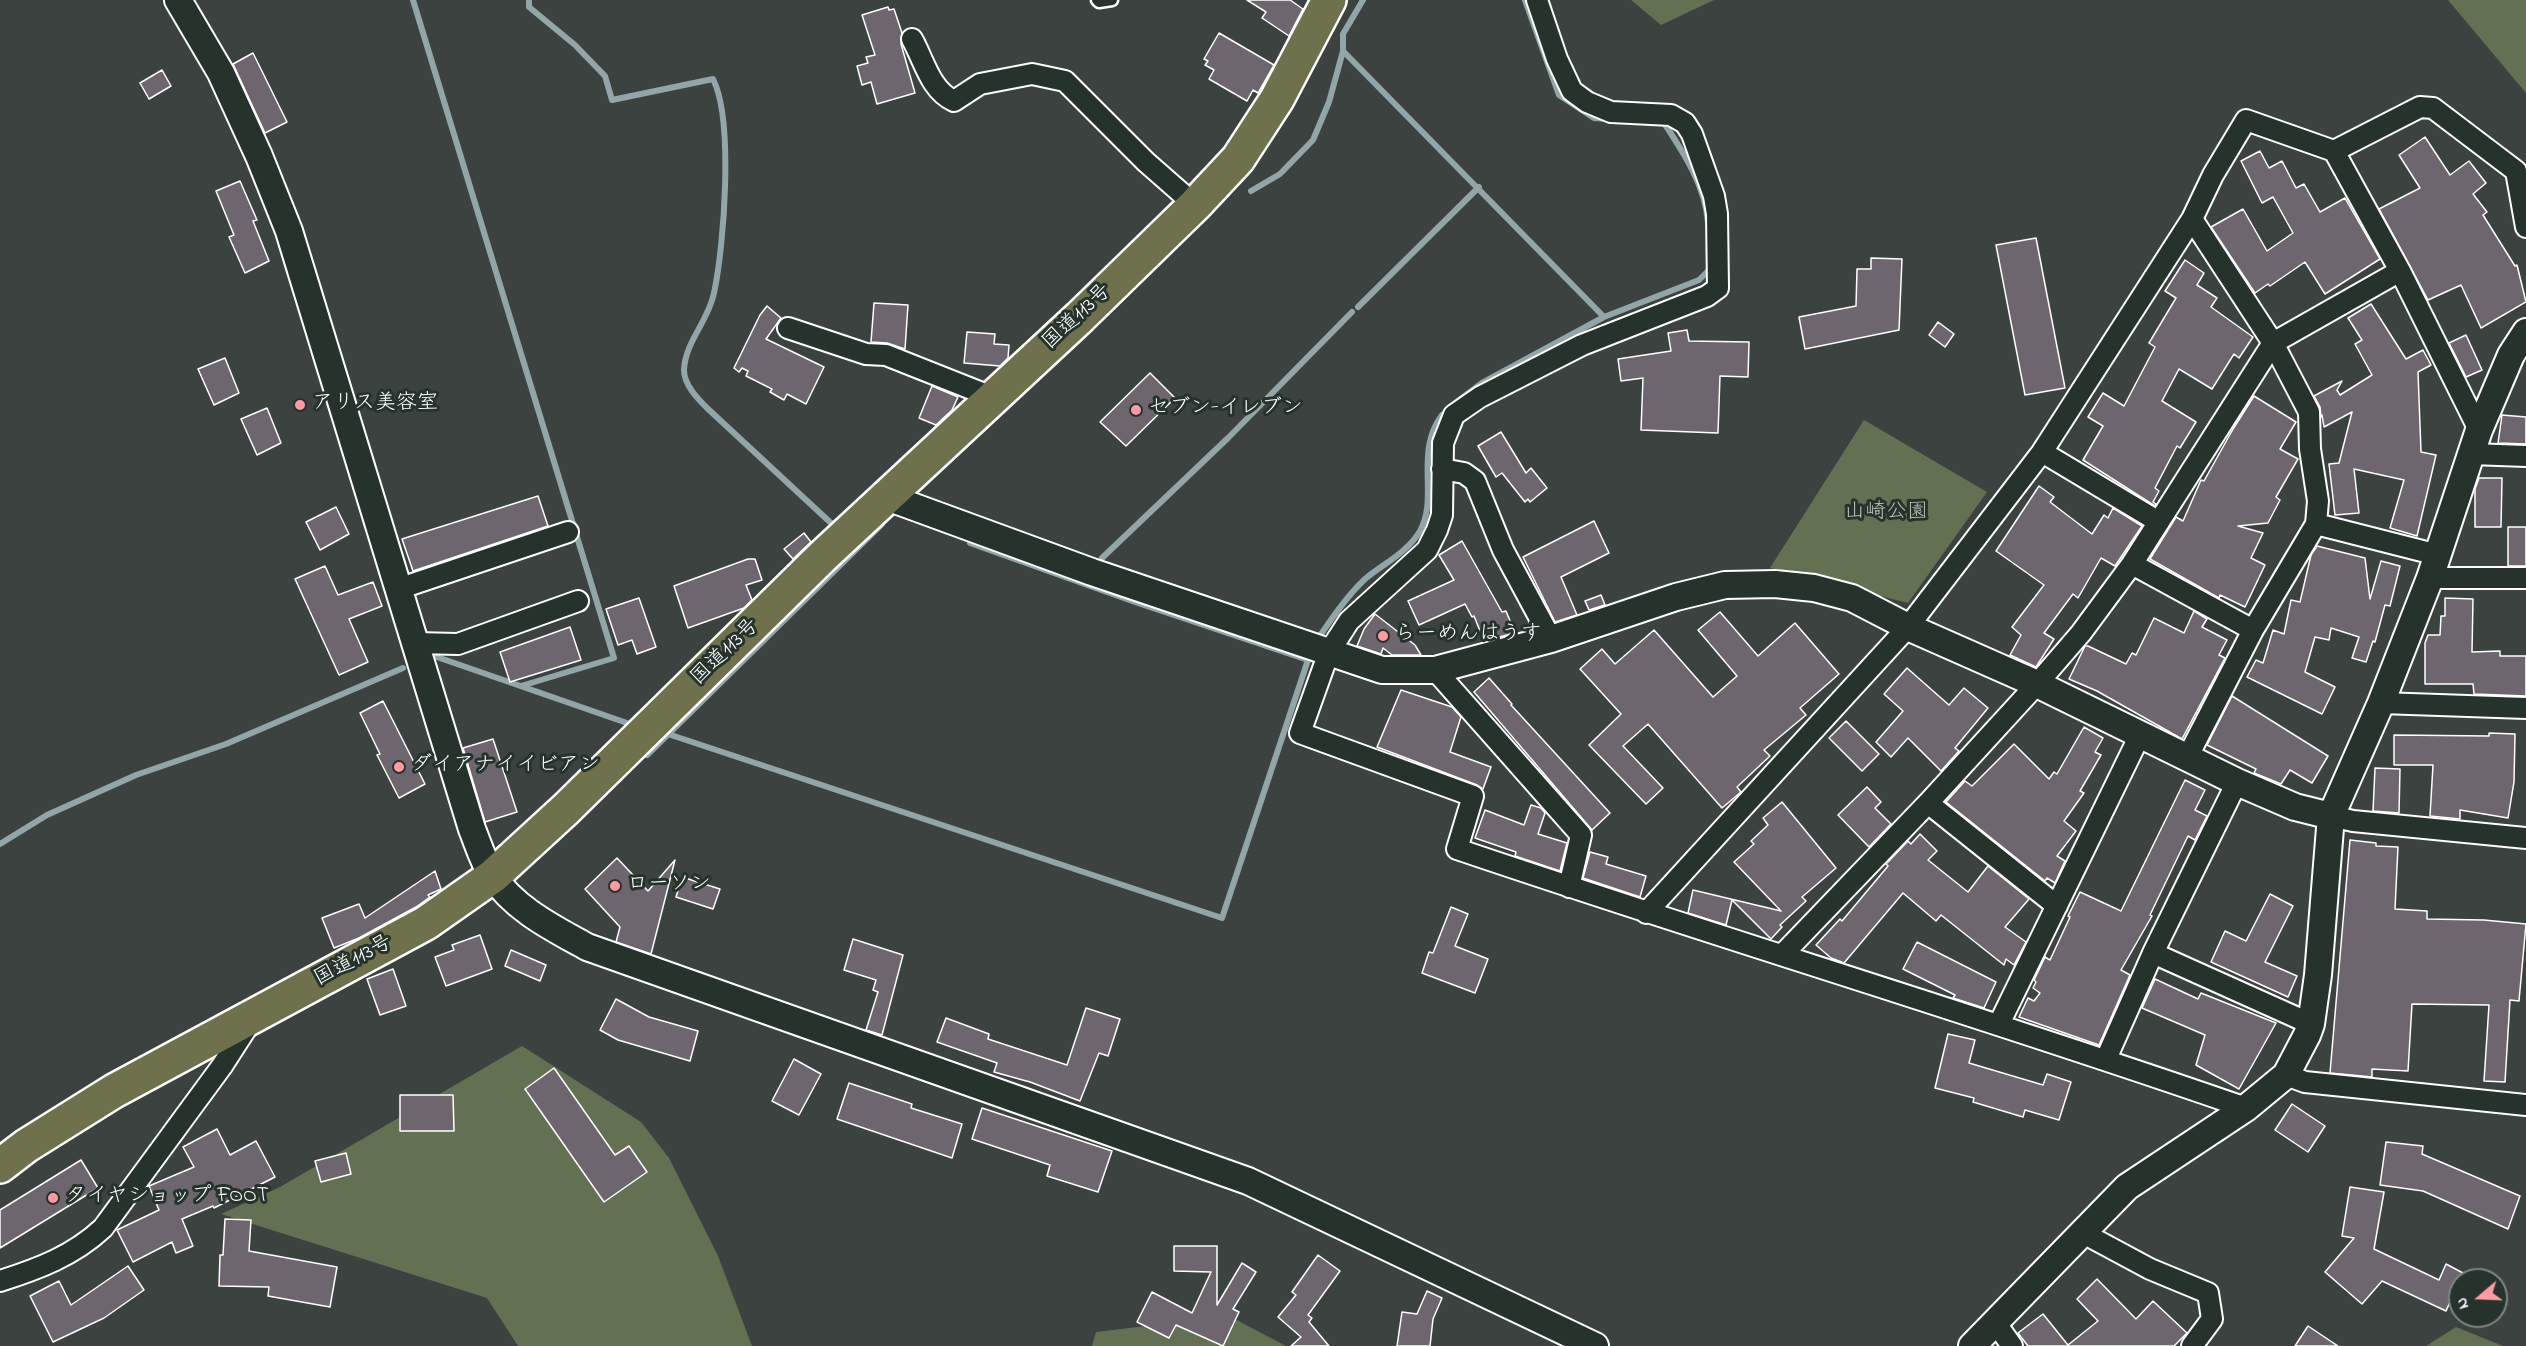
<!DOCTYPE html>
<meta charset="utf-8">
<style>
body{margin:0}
#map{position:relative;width:2526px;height:1346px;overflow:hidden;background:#3c4240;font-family:"Indie Flower",sans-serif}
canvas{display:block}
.north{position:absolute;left:2448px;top:1268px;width:60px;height:60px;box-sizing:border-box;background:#26332d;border:2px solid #7d8581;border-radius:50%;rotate:251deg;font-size:16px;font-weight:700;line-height:24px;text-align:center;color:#fff}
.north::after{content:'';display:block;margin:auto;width:21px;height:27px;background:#ff9aa2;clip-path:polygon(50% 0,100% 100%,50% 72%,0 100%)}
</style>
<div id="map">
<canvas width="2526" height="1346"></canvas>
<div class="north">N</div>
</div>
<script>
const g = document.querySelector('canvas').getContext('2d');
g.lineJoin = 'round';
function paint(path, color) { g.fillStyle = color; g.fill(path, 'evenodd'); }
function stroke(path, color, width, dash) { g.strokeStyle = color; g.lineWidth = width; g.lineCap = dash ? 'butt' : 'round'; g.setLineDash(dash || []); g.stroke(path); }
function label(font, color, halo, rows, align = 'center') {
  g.font = font + ' "Indie Flower","Klee One",sans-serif'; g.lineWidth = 6; g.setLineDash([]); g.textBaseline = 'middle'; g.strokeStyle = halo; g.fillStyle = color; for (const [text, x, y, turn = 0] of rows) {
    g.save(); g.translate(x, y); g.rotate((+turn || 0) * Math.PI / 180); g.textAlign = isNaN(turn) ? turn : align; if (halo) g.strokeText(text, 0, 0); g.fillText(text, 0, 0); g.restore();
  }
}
const green = new Path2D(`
 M 1631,0 L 1714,0 L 1661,25 Z
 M 2449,0 L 2526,0 L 2526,93 L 2448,0 Z
 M 1864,420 L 1987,492 L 1908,603 L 1770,568 Z
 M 522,1046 L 641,1122 L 669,1158 L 718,1256 L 752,1346 L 518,1346 L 487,1298 L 221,1214 L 280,1187 Z
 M 1229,1316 L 1286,1346 L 1092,1346 L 1096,1332 Z
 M 2456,1327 L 2503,1346 L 2426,1346 Z`);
const stream = new Path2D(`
 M 413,0 L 614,658 L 521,686
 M 529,0 L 529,7 L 575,45 L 605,76 L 612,100 L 713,79 C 734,120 724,247 714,293 C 709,320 685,342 684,370 C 684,385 698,399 707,408 L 832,524
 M 1525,0 L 1559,95 L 1594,118 L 1609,119
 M 1343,51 L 1604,317
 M 1658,123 L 1664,123 C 1684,153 1705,186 1708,222
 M 1251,191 L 1280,174 L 1313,140 L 1329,102 L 1343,51 L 1343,34 L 1363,0
 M 1358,307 L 1479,187
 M 1450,407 L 1482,383 L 1604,317 L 1699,280 L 1709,270 L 1709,266
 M 1102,558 L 1228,438 L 1352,312
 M 1319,637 C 1333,617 1347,596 1365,579 C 1383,564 1408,552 1420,531 C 1439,497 1414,452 1442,415
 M 437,657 L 627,723
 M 668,734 L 1222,918 L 1308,660 L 1135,602 L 970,543
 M 647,755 L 882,524
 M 0,844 L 47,815 L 136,775 L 226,744 L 403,668`);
const building = new Path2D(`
 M 1247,0 L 1290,0 L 1303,9 L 1289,36 L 1262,18 L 1266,12 Z
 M 888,7 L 889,10 L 894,9 L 902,33 L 901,44 L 915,93 L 877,104 L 871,82 L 862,85 L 857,66 L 868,63 L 866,57 L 875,55 L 862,15 Z
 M 1219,33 L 1274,65 L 1258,93 L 1253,90 L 1247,101 L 1209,79 L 1214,70 L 1205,65 L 1208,61 L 1204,59 Z
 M 253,53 L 287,122 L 265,133 L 233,64 Z
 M 162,70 L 171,86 L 149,99 L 140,83 Z
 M 2425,137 L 2450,175 L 2469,161 L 2486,183 L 2473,194 L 2487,212 L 2483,215 L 2515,266 L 2517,265 L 2526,302 L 2481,328 L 2461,285 L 2428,300 L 2379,209 L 2420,188 L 2399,155 Z
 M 2260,151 L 2269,168 L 2282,161 L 2296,188 L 2304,184 L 2320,212 L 2345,198 L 2380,259 L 2325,294 L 2305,262 L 2270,286 L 2268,284 L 2255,293 L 2211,227 L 2243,209 L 2267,251 L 2293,233 L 2273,197 L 2262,203 L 2241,161 Z
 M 240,181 L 257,220 L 253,221 L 269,261 L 245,273 L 229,237 L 234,235 L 216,191 Z
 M 2036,238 L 2065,388 L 2025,395 L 1996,245 Z
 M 1871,258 L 1902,259 L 1899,330 L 1805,349 L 1799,317 L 1856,306 L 1857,269 L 1871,269 Z
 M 2185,260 L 2204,273 L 2197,285 L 2217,298 L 2211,307 L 2253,337 L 2239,358 L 2234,354 L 2212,389 L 2179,369 L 2162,401 L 2196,422 L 2180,448 L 2177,446 L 2155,488 L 2159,491 L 2153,502 L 2156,504 L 2155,506 L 2083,460 L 2103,426 L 2088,417 L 2103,393 L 2124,406 L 2155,347 L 2149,343 L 2176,298 L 2165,291 Z
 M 874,303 L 908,305 L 905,349 L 887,343 L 871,342 Z
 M 2371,304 L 2406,359 L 2423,350 L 2431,365 L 2418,372 L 2421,452 L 2436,455 L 2417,536 L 2390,528 L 2404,480 L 2354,469 L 2359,513 L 2335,515 L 2329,464 L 2339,463 L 2352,412 L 2324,427 L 2322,415 L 2321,417 L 2320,407 L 2314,396 L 2342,381 L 2337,390 L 2340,395 L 2372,375 L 2355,344 L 2362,340 L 2348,318 Z
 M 767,306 L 781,318 L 766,339 L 824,367 L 806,404 L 787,394 L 784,400 L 770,392 L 772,389 L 746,376 L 748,371 L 742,368 L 739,372 L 734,368 L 760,315 Z
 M 1938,322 L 1954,334 L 1945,347 L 1929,335 Z
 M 1687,330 L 1689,341 L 1749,342 L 1748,377 L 1720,376 L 1718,433 L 1641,430 L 1643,378 L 1621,381 L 1618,359 L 1671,351 L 1668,333 Z
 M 967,332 L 995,334 L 994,344 L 1009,345 L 1008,358 L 1000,366 L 964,363 Z
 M 2466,335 L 2482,370 L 2466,377 L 2449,343 Z
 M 225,358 L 239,393 L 214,405 L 198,369 Z
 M 1150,373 L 1175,398 L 1126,446 L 1100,422 Z
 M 932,386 L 958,397 L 952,410 L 936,425 L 919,418 Z
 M 2254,396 L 2296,422 L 2280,449 L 2298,459 L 2276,497 L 2280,500 L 2268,523 L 2238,526 L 2263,533 L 2251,558 L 2265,565 L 2245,607 L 2220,595 L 2219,598 L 2150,559 L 2176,517 L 2183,521 L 2201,480 L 2204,481 L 2233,429 Z
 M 267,408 L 281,443 L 257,455 L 241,419 Z
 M 2502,415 L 2526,417 L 2526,444 L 2498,443 Z
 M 1501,432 L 1526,473 L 1531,468 L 1547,488 L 1530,502 L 1528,499 L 1525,502 L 1502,473 L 1496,477 L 1478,446 Z
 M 2479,478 L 2502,478 L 2501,527 L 2475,527 L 2475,489 Z
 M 2039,486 L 2054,497 L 2050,502 L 2092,534 L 2104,515 L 2108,518 L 2113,508 L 2142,526 L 2115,566 L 2101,558 L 2078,598 L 2073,594 L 2044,633 L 2054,639 L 2036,667 L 2010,655 L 2021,635 L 2012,627 L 2044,585 L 1996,551 Z
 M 538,496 L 548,526 L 413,571 L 402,539 Z
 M 336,507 L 349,534 L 320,550 L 306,522 Z
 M 1594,521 L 1609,553 L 1561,577 L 1577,615 L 1555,622 L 1523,557 Z
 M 2508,527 L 2526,527 L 2526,566 L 2508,566 Z
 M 804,533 L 811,542 L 793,559 L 784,549 Z
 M 1462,541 L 1502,612 L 1506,611 L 1515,633 L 1484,641 L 1474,616 L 1472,617 L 1465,604 L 1419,625 L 1408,601 L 1454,580 L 1439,555 Z
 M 2317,546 L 2365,558 L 2370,599 L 2381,561 L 2400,566 L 2390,606 L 2385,605 L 2375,642 L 2373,641 L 2366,662 L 2352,658 L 2359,637 L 2331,628 L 2329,640 L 2315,637 L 2305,672 L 2335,687 L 2322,714 L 2247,677 L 2256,660 L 2263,663 L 2273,630 L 2284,634 L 2291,600 L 2300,602 L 2311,555 Z
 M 748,559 L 755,559 L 762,580 L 746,585 L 752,600 L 744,608 L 688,628 L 674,586 Z
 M 325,566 L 338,595 L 373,582 L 382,606 L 349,619 L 368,662 L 339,675 L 295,579 Z
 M 1601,595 L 1605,605 L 1589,610 L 1585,601 Z
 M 639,598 L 656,647 L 637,654 L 632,640 L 618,645 L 606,609 Z
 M 2445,598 L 2473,599 L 2472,652 L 2500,651 L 2500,656 L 2526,656 L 2526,696 L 2474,694 L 2473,684 L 2425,684 L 2425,643 L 2428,635 L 2440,635 L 2441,616 L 2445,616 Z
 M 2194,611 L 2207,619 L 2202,627 L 2227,640 L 2219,655 L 2225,658 L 2182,739 L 2097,691 L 2069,679 L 2085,646 L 2088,646 L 2126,664 L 2132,653 L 2136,655 L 2154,618 L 2184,633 Z
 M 1720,612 L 1758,656 L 1795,623 L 1839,674 L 1800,708 L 1806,715 L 1764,750 L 1770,756 L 1737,787 L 1741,792 L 1722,808 L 1648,724 L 1623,746 L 1663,788 L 1646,804 L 1589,745 L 1621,714 L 1580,669 L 1602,649 L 1615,664 L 1654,630 L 1713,697 L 1737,676 L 1698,630 Z
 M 1375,614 L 1415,645 L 1421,655 L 1392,655 L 1383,648 L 1381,654 L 1357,646 L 1364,629 Z
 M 570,627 L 581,660 L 510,682 L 500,652 Z
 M 1907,668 L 1949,705 L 1964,688 L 1988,708 L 1955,748 L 1959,751 L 1941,771 L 1908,738 L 1891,757 L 1876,742 L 1903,711 L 1884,694 Z
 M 1489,678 L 1512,704 L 1511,705 L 1610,813 L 1592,830 L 1474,692 Z
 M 1401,690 L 1452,707 L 1461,717 L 1450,752 L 1491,767 L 1483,789 L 1477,785 L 1377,747 Z
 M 2232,696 L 2328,756 L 2312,783 L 2290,770 L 2281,784 L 2254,773 L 2256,769 L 2207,745 Z
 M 383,701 L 425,784 L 399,798 L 377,755 L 380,754 L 360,713 Z
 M 1846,721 L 1879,754 L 1862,771 L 1829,738 Z
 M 2084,727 L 2103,738 L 2095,752 L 2101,755 L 2080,791 L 2084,793 L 2064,821 L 2076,831 L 2057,856 L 2065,861 L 2055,883 L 2047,878 L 2045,881 L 1946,802 L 1965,781 L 1972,786 L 2014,744 L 2049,779 L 2054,772 L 2057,774 Z
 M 2489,733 L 2515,734 L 2514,782 L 2508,818 L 2460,810 L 2460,819 L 2430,816 L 2433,765 L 2394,765 L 2394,735 L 2489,736 Z
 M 493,739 L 517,812 L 485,822 L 463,748 Z
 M 2375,768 L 2400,769 L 2399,813 L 2373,811 Z
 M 2185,780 L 2205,790 L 2195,810 L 2207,816 L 2195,840 L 2188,836 L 2150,915 L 2152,916 L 2121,970 L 2130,975 L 2099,1045 L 2019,1017 L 2028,998 L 2034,1001 L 2040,993 L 2033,988 L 2036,982 L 2034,980 L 2045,957 L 2050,960 L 2070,917 L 2068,916 L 2080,892 L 2121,911 Z
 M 1867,787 L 1881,802 L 1875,808 L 1891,824 L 1869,847 L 1838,815 Z
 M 1782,802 L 1836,868 L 1802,897 L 1806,901 L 1780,925 L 1782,927 L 1771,939 L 1732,900 L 1726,925 L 1688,913 L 1693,890 L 1781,911 L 1734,862 L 1754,844 L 1751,841 L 1768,825 L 1763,818 Z
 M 1531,805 L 1541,808 L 1545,813 L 1538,834 L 1567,843 L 1560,871 L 1515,856 L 1516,852 L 1475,838 L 1485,810 L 1524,825 Z
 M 1920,834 L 1937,851 L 1928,860 L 1968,892 L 1988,866 L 2029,899 L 2005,927 L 2026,942 L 2014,965 L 2006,959 L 2004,965 L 1941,915 L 1936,921 L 1903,893 L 1844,963 L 1831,958 L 1816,945 L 1840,919 L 1842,921 L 1888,866 L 1886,864 L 1908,841 L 1911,844 Z
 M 2350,840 L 2376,843 L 2376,846 L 2398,847 L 2395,909 L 2427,911 L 2427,919 L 2484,920 L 2526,924 L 2519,1001 L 2510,1000 L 2505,1082 L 2484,1081 L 2489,1005 L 2412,1004 L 2408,1071 L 2372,1069 L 2372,1077 L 2330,1073 Z
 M 1590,852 L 1608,857 L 1606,864 L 1646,876 L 1640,897 L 1583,878 Z
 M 617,858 L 648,891 L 675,860 L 651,954 L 616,942 L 620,927 L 585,889 Z
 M 435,871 L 441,889 L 428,895 L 430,897 L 416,907 L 359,938 L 334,948 L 322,918 L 359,904 L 365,918 Z
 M 682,877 L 720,889 L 713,909 L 676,897 Z
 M 2270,894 L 2293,906 L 2265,962 L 2297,976 L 2288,997 L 2211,962 L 2225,931 L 2246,941 Z
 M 1451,907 L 1468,914 L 1455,946 L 1488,959 L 1475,993 L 1422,973 L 1429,952 L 1433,953 Z
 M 480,935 L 492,969 L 446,986 L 435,957 L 454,950 L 452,945 Z
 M 853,939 L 903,955 L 882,1035 L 866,1030 L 878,992 L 873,990 L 876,980 L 844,970 Z
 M 1917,942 L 1996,982 L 1984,1008 L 1953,998 L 1955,995 L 1903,969 Z
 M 511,950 L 546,965 L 540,981 L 505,966 Z
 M 393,969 L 406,1006 L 380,1015 L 367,979 Z
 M 2155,979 L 2198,999 L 2201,993 L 2276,1023 L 2239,1089 L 2196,1065 L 2205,1035 L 2142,1008 Z
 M 616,999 L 649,1017 L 698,1031 L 690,1061 L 618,1040 L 600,1030 Z
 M 1086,1008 L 1120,1019 L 1108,1056 L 1099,1053 L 1080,1101 L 1030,1082 L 994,1072 L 997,1063 L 937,1042 L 946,1018 L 989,1034 L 988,1039 L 1067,1065 Z
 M 1948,1034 L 1975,1040 L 1969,1063 L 2043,1085 L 2047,1074 L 2071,1082 L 2059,1120 L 2025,1110 L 2023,1117 L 1973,1102 L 1974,1098 L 1935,1088 Z
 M 794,1059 L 821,1074 L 799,1115 L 772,1101 Z
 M 554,1068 L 615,1155 L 629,1146 L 647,1172 L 604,1202 L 525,1089 Z
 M 849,1083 L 912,1104 L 911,1108 L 962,1124 L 952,1158 L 837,1119 Z
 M 400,1095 L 453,1095 L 454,1131 L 400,1131 Z
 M 2292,1104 L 2325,1126 L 2308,1152 L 2275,1130 Z
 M 982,1108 L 1112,1151 L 1098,1192 L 1047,1176 L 1050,1165 L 972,1139 Z
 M 217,1129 L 230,1155 L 256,1141 L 275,1177 L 214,1208 L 213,1206 L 182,1219 L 193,1246 L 176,1253 L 172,1242 L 133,1262 L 117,1230 L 159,1210 L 149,1186 L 194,1167 L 183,1147 Z
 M 2386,1142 L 2423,1146 L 2422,1154 L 2520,1196 L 2508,1229 L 2423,1191 L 2380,1185 Z
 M 346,1153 L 351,1174 L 321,1182 L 315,1161 Z
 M 81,1160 L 98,1188 L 0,1248 L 0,1210 Z
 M 2350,1187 L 2384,1192 L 2374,1249 L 2439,1280 L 2446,1264 L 2463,1273 L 2446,1311 L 2382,1281 L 2362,1304 L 2325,1272 L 2354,1238 L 2342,1236 Z
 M 225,1219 L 251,1220 L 249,1251 L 337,1267 L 330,1307 L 268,1296 L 269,1287 L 219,1286 L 220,1255 L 223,1255 Z
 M 1174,1246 L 1217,1246 L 1217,1305 L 1242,1263 L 1256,1272 L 1233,1309 L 1239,1312 L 1223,1346 L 1176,1325 L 1169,1338 L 1137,1322 L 1152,1292 L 1192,1313 L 1211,1272 L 1174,1271 Z
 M 1318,1255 L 1340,1271 L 1308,1315 L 1312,1318 L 1309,1322 L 1329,1346 L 1291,1346 L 1301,1337 L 1278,1317 L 1296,1295 L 1292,1292 Z
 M 128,1266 L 144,1290 L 104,1318 L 53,1342 L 30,1296 L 59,1281 L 71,1305 Z
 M 2097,1279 L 2136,1319 L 2153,1301 L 2187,1333 L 2174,1346 L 2028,1346 L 2018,1333 L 2043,1314 L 2068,1345 L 2098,1321 L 2077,1299 Z
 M 1427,1291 L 1442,1298 L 1433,1319 L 1430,1346 L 1397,1346 L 1402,1312 L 1417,1314 Z
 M 2308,1326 L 2338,1346 L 2295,1346 Z`);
const service = new Path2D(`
 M 1097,0 L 1099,2 L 1112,0`);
const minor = new Path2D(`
 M 1537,0 L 1557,59 L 1572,91 L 1587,102 L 1611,112 L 1671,115 L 1685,123 L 1692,134 L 1714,196 L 1717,214 L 1718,288 L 1707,296 L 1582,345 L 1480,397 L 1454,415 L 1443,443 L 1442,515 L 1437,530 L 1427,550 L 1349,621 L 1329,652 L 1300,733 L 1473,796 L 1457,849 C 1719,938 1985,1017 2246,1108
 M 912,39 C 924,60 930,90 954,101 L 980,84 L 1032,74 L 1065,81 L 1146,162 L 1195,205
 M 2334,151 L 2420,107 L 2433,108 L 2516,171 L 2526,227
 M 788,328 L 866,354 L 886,355 L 992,397
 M 2042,452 L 2159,522
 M 2471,454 L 2526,456
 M 1442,469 L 1464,473 L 1475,481 L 1503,550 L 1551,639
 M 2316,524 L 2438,555
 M 2132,564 L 2253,630
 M 2430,578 L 2526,578
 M 398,589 L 568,532
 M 415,643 L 458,644 L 578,601
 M 1435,670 L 1581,835 L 1569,887
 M 2381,703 L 2526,708
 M 2187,758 L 2253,630 L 2316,524 L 2318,501 L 2310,449 L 2309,412 L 2273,343 L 2192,219
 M 2237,782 L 2153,953 L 2311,1024
 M 1928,803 L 2057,906
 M 2331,816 L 2353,821 L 2526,838
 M 1646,913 L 1908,627 L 2042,452 L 2192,219 L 2213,175 L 2246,120 L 2334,151 L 2400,271 L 2479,430
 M 1783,954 L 1928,803 L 2037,684 L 2081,633 L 2132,564 L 2273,343 L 2400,271
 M 1999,1024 L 2140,735
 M 2106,1059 L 2153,953
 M 2286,1075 L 2305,1082 L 2526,1105
 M 2083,1233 L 2150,1269 L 2208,1293 L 2212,1319 L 2192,1346
 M 0,1281 C 38,1269 73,1256 103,1228 L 222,1066 L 251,1021
 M 1995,1322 L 2012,1346`);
const tertiary = new Path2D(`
 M 178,0 L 221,73 L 259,156 L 289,231 L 472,829 C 478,844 483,861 492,875 C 514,909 553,928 587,947 L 1248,1181 L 1595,1346
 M 887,497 L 1092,572 L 1382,670 L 1435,670 L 1551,639 L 1676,597 L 1725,585 L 1775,584 L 1814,588 L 1852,598 L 1908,627 L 2037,684 L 2237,782 L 2295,807 L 2331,816
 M 1972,1346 L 2127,1187 L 2246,1108 L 2286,1075 L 2307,1035 L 2311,1024 L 2318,975 L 2331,816 L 2381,703 L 2430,578 L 2479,430 L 2511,355 L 2526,332`);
const trunk = new Path2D(`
 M 0,1166 L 26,1146 L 114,1091 L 426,923 L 493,876 L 566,809 L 823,556 L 1080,317 L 1195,205 L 1238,159 L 1277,99 L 1329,0`);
const markers = [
 [300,405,6,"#ff9aa2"],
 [1136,410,6,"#ff9aa2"],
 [1383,636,6,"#ff9aa2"],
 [399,767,6,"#ff9aa2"],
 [615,886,6,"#ff9aa2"],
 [53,1198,6,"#ff9aa2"]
];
const streetNames = [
 ["国道113号",1078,318,-43],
 ["国道113号",726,653,-44],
 ["国道113号",354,962,-28]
];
const poiNames = [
 ["アリス美容室",312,405],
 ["セブン-イレブン",1148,410],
 ["らーめんはうす",1395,636],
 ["ダイアナイイビアン",411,767],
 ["ローソン",627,886],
 ["タイヤショップ FOOT",65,1198]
];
const parkNames = [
 ["山崎公園",1886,514]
];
paint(green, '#637051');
stroke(stream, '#92a5a9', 6);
paint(building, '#6e666e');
stroke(building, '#fff', 1.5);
stroke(service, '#fff', 15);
stroke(minor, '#fff', 24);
stroke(tertiary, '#fff', 30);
stroke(trunk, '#fff', 38);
stroke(service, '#26332d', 10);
stroke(minor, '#26332d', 20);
stroke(tertiary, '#26332d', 26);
stroke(trunk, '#6e714b', 33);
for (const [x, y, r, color] of markers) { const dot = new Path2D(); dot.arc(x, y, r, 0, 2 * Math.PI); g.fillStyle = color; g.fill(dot); stroke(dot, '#26332d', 2); }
label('21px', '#fff', '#26332d', streetNames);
label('21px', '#fff', '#26332d', poiNames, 'left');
label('21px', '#b9bfb1', '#26332d', parkNames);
</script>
